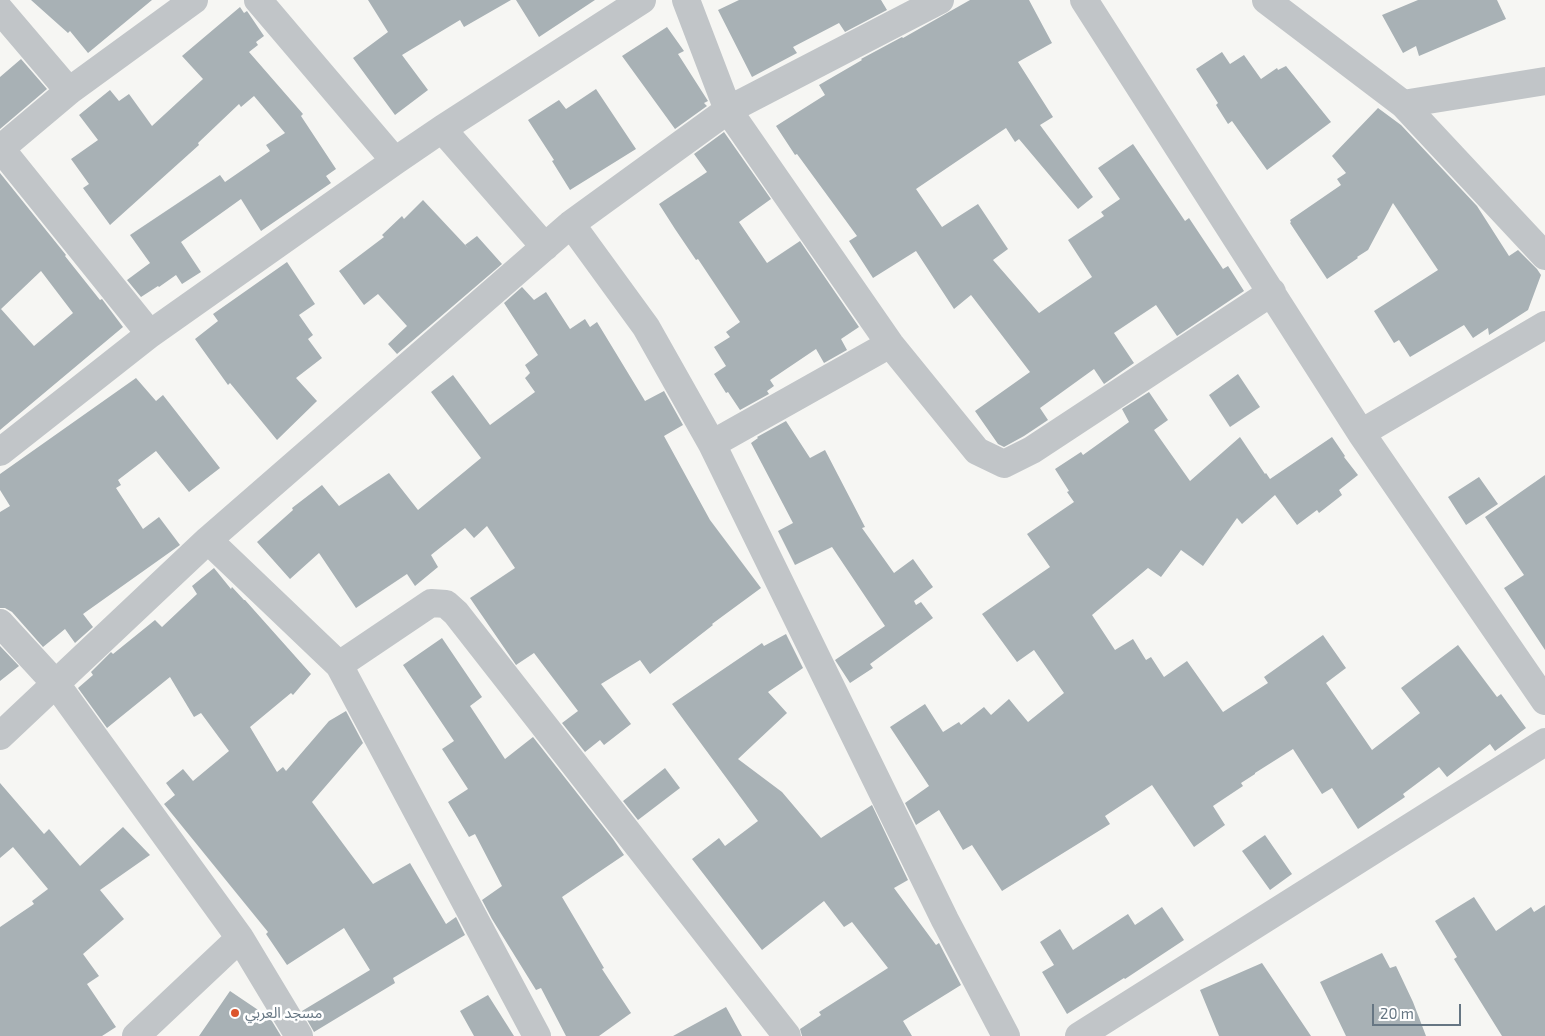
<!DOCTYPE html>
<meta charset="utf-8">
<style>
body{margin:0}
#map{position:relative;width:1545px;height:1036px;overflow:hidden;background:#f6f6f3;font-family:"Exo 2",sans-serif}
canvas{display:block}
.scale{position:absolute;left:1372px;top:1004px;width:89px;height:22px;box-sizing:border-box;border:2px solid #667683;border-top:0;padding-left:6px;font-size:15px;line-height:18px;white-space:nowrap;color:#667683;-webkit-text-stroke:4px #fff;paint-order:stroke}
</style>
<div id="map">
<canvas width="1545" height="1036"></canvas>
<div class="scale">20 m</div>
</div>
<script>
const g = document.querySelector('canvas').getContext('2d');
g.lineJoin = 'round';
function paint(path, color) { g.fillStyle = color; g.fill(path, 'evenodd'); }
function stroke(path, color, width, dash) { g.strokeStyle = color; g.lineWidth = width; g.lineCap = dash ? 'butt' : 'round'; g.setLineDash(dash || []); g.stroke(path); }
function label(font, color, halo, rows, align = 'center') {
  g.font = font + ' "Exo 2","Noto Sans Arabic",sans-serif'; g.lineWidth = 5; g.setLineDash([]); g.textBaseline = 'middle'; g.strokeStyle = halo; g.fillStyle = color; for (const [text, x, y, turn = 0] of rows) {
    g.save(); g.translate(x, y); g.rotate((+turn || 0) * Math.PI / 180); g.textAlign = isNaN(turn) ? turn : align; if (halo) g.strokeText(text, 0, 0); g.fillText(text, 0, 0); g.restore();
  }
}
const building = new Path2D(`
 M 31,0 L 152,0 L 88,53 L 70,31 L 68,33 Z
 M 368,0 L 511,0 L 464,27 L 460,20 L 402,55 L 428,90 L 395,115 L 353,58 L 388,32 Z
 M 516,0 L 595,0 L 539,37 Z
 M 739,0 L 881,0 L 887,10 L 845,32 L 839,23 L 793,47 L 797,53 L 752,77 L 718,10 Z
 M 970,0 L 1029,0 L 1052,43 L 1018,62 L 1053,117 L 1040,125 L 1093,197 L 1078,209 L 1019,139 L 1015,142 L 1006,128 L 916,189 L 942,227 L 978,204 L 1008,249 L 993,260 L 1039,313 L 1092,277 L 1068,240 L 1104,216 L 1101,212 L 1120,199 L 1098,168 L 1133,144 L 1185,221 L 1189,218 L 1223,269 L 1228,266 L 1244,291 L 1177,336 L 1156,305 L 1114,333 L 1134,363 L 1104,384 L 1094,369 L 1040,408 L 1048,420 L 1024,436 L 1004,447 L 998,444 L 975,411 L 1030,372 L 971,295 L 954,309 L 916,251 L 873,278 L 849,241 L 857,236 L 797,154 L 795,155 L 776,126 L 825,95 L 819,85 L 862,60 L 861,59 L 902,37 L 903,38 Z
 M 1418,0 L 1497,0 L 1506,19 L 1419,56 L 1416,46 L 1403,53 L 1382,15 Z
 M 240,7 L 244,13 L 247,11 L 264,36 L 256,42 L 258,45 L 249,52 L 303,114 L 301,116 L 336,169 L 326,176 L 331,183 L 261,231 L 241,199 L 181,242 L 201,272 L 182,284 L 176,275 L 159,287 L 158,286 L 141,297 L 127,280 L 150,263 L 130,235 L 220,175 L 225,182 L 270,151 L 266,145 L 285,133 L 254,96 L 241,107 L 239,104 L 198,143 L 199,145 L 110,225 L 83,188 L 89,184 L 71,159 L 98,140 L 79,115 L 110,90 L 119,101 L 129,94 L 152,126 L 203,79 L 182,56 Z
 M 667,27 L 684,51 L 678,54 L 708,101 L 704,103 L 707,106 L 675,129 L 622,56 Z
 M 1222,52 L 1230,64 L 1244,55 L 1261,79 L 1277,68 L 1278,70 L 1286,66 L 1331,122 L 1267,170 L 1232,121 L 1228,124 L 1216,105 L 1218,103 L 1196,69 Z
 M 21,59 L 47,89 L 0,129 L 0,77 Z
 M 596,89 L 636,149 L 570,190 L 552,161 L 554,160 L 528,120 L 559,100 L 566,109 Z
 M 1378,108 L 1401,125 L 1477,206 L 1509,256 L 1518,250 L 1537,269 L 1541,275 L 1528,310 L 1489,335 L 1488,328 L 1473,338 L 1464,325 L 1410,357 L 1399,340 L 1394,343 L 1374,311 L 1438,270 L 1393,203 L 1368,250 L 1357,257 L 1358,258 L 1327,279 L 1290,223 L 1291,222 L 1290,220 L 1341,185 L 1337,179 L 1346,173 L 1332,156 Z
 M 724,132 L 771,199 L 739,222 L 767,263 L 800,241 L 859,327 L 841,339 L 847,350 L 824,363 L 816,349 L 770,380 L 774,386 L 767,391 L 769,394 L 740,410 L 728,392 L 726,393 L 714,374 L 726,366 L 714,347 L 730,337 L 726,332 L 740,322 L 698,259 L 696,260 L 675,229 L 659,204 L 707,172 L 694,154 Z
 M 0,173 L 66,255 L 65,256 L 100,300 L 102,299 L 123,327 L 0,430 ZM 41,271 L 73,313 L 34,346 L 1,309 Z
 M 423,200 L 468,248 L 465,245 L 477,236 L 502,264 L 397,354 L 388,344 L 407,326 L 378,294 L 364,305 L 339,271 L 384,237 L 382,235 L 402,216 L 404,219 Z
 M 287,262 L 315,304 L 299,315 L 313,335 L 308,339 L 322,358 L 296,378 L 317,401 L 277,440 L 230,383 L 228,385 L 195,339 L 218,321 L 213,314 Z
 M 522,287 L 534,300 L 546,292 L 570,329 L 585,319 L 590,327 L 597,322 L 645,401 L 664,391 L 683,425 L 664,436 L 710,520 L 761,588 L 712,624 L 713,625 L 650,674 L 640,660 L 601,684 L 631,724 L 604,745 L 600,740 L 585,752 L 562,723 L 578,711 L 534,653 L 516,665 L 470,598 L 515,568 L 487,526 L 474,538 L 465,528 L 431,555 L 438,567 L 415,586 L 407,574 L 356,608 L 319,553 L 290,579 L 257,542 L 293,510 L 292,508 L 322,485 L 339,506 L 389,473 L 418,510 L 481,458 L 431,392 L 453,375 L 490,425 L 535,392 L 525,378 L 530,373 L 525,365 L 538,355 L 504,303 Z
 M 1238,374 L 1260,407 L 1230,427 L 1209,395 Z
 M 136,378 L 156,401 L 163,395 L 220,468 L 189,492 L 156,451 L 118,480 L 121,485 L 116,488 L 143,529 L 159,517 L 180,545 L 83,614 L 93,627 L 75,643 L 65,629 L 43,647 L 12,612 L 5,608 L 0,608 L 0,512 L 10,506 L 0,490 L 0,474 Z
 M 1149,392 L 1168,420 L 1154,430 L 1190,481 L 1240,437 L 1265,474 L 1266,473 L 1270,479 L 1332,437 L 1345,456 L 1344,457 L 1358,475 L 1339,490 L 1342,495 L 1319,513 L 1317,510 L 1297,525 L 1275,495 L 1242,524 L 1237,518 L 1203,566 L 1181,550 L 1161,577 L 1148,568 L 1092,615 L 1115,650 L 1133,639 L 1146,660 L 1151,657 L 1164,677 L 1187,661 L 1223,712 L 1268,683 L 1264,677 L 1323,635 L 1346,668 L 1326,683 L 1372,750 L 1420,713 L 1401,688 L 1458,645 L 1497,697 L 1501,694 L 1526,728 L 1495,751 L 1490,744 L 1447,777 L 1439,767 L 1403,794 L 1405,797 L 1358,829 L 1332,788 L 1322,794 L 1293,749 L 1255,773 L 1255,774 L 1241,783 L 1243,786 L 1213,806 L 1225,825 L 1194,847 L 1152,785 L 1105,816 L 1110,824 L 1002,891 L 972,845 L 963,850 L 939,810 L 916,825 L 905,803 L 929,786 L 890,727 L 925,704 L 943,732 L 959,722 L 961,725 L 984,707 L 991,715 L 1009,699 L 1028,722 L 1064,693 L 1034,650 L 1017,662 L 982,614 L 1050,567 L 1027,534 L 1074,502 L 1067,492 L 1069,491 L 1055,469 L 1081,452 L 1083,455 L 1129,422 L 1122,409 Z
 M 786,421 L 810,458 L 825,450 L 865,527 L 862,528 L 894,573 L 913,559 L 933,587 L 914,601 L 916,605 L 921,602 L 933,618 L 870,664 L 873,668 L 850,683 L 835,660 L 885,626 L 832,547 L 795,565 L 778,531 L 793,523 L 751,443 L 758,438 L 757,437 Z
 M 1545,475 L 1545,650 L 1504,588 L 1524,575 L 1485,517 Z
 M 1479,477 L 1498,504 L 1466,525 L 1448,497 Z
 M 214,568 L 231,589 L 232,587 L 244,600 L 245,600 L 311,674 L 293,695 L 291,693 L 250,727 L 277,772 L 283,767 L 286,771 L 329,721 L 346,711 L 363,743 L 312,802 L 373,884 L 410,863 L 446,924 L 456,917 L 465,935 L 393,978 L 395,983 L 314,1032 L 302,1011 L 370,970 L 344,928 L 287,965 L 266,934 L 268,932 L 164,804 L 175,795 L 166,783 L 183,769 L 193,781 L 229,751 L 201,713 L 194,717 L 170,677 L 107,728 L 78,688 L 93,675 L 91,672 L 111,652 L 113,654 L 155,620 L 162,627 L 197,594 L 192,586 Z
 M 786,634 L 803,668 L 768,692 L 787,713 L 738,759 L 782,792 L 821,838 L 872,805 L 908,880 L 894,888 L 936,945 L 939,943 L 961,985 L 903,1021 L 912,1036 L 802,1036 L 800,1029 L 821,1015 L 819,1012 L 888,968 L 852,922 L 844,927 L 824,901 L 762,950 L 692,859 L 719,838 L 725,846 L 758,821 L 672,704 L 762,643 L 764,646 Z
 M 442,638 L 482,697 L 470,706 L 505,759 L 533,737 L 613,839 L 624,855 L 562,897 L 604,968 L 602,969 L 631,1013 L 599,1036 L 566,1036 L 541,988 L 536,990 L 492,919 L 482,900 L 502,886 L 475,834 L 469,837 L 448,802 L 468,789 L 442,749 L 454,741 L 403,665 Z
 M 0,646 L 19,666 L 0,681 Z
 M 665,768 L 680,788 L 638,820 L 623,801 Z
 M 0,783 L 44,834 L 49,829 L 80,866 L 123,827 L 150,855 L 100,890 L 124,919 L 83,954 L 99,976 L 87,984 L 116,1027 L 102,1036 L 0,1036 L 0,927 L 34,904 L 32,901 L 48,889 L 13,847 L 0,858 Z
 M 1265,835 L 1292,874 L 1270,890 L 1242,851 Z
 M 1474,897 L 1496,931 L 1531,907 L 1534,912 L 1545,905 L 1545,1036 L 1502,1036 L 1454,959 L 1457,957 L 1435,921 Z
 M 1162,907 L 1184,940 L 1125,979 L 1124,978 L 1067,1014 L 1042,972 L 1054,965 L 1040,942 L 1060,929 L 1073,950 L 1128,914 L 1135,925 Z
 M 1382,953 L 1390,968 L 1396,966 L 1413,1002 L 1426,1036 L 1346,1036 L 1320,982 Z
 M 1262,963 L 1311,1036 L 1219,1036 L 1200,990 Z
 M 230,991 L 270,1018 L 281,1036 L 199,1036 Z
 M 488,995 L 514,1036 L 474,1036 L 460,1011 Z
 M 726,1007 L 742,1036 L 673,1036 Z`);
const minor = new Path2D(`
 M 258,0 L 395,161
 M 686,0 L 728,110 L 890,344 L 977,451 L 1004,464 L 1032,450 L 1272,292
 M 1084,0 L 1361,433 L 1545,701
 M 1266,0 L 1403,104 L 1545,256
 M 0,10 L 69,91
 M 1403,104 L 1545,81
 M 442,129 L 545,247
 M 0,149 L 69,91 L 194,0
 M 1,149 L 150,334
 M 571,224 L 646,327 L 712,444 L 945,920 L 1006,1036
 M 1361,433 L 1545,325
 M 712,444 L 890,344
 M 0,452 L 150,334 L 395,161 L 442,129 L 642,0
 M 208,540 L 339,665 L 537,1036
 M 0,623 L 56,684 L 240,938 L 299,1036
 M 339,665 L 431,603 L 446,604 L 456,613 L 787,1036
 M 0,736 L 208,540 L 571,224 L 728,110 L 940,0
 M 136,1036 L 240,938
 M 1079,1036 L 1545,742`);
const markers = [
 [235,1013,5,"#dc552c"]
];
const poiNames = [
 ["مسجد العربي",245,1013]
];
paint(building, '#a8b1b5');
stroke(minor, '#c1c5c8', 28);
for (const [x, y, r, color] of markers) { const dot = new Path2D(); dot.arc(x, y, r, 0, 2 * Math.PI); g.fillStyle = color; g.fill(dot); stroke(dot, '#fff', 2); }
label('15px', '#667683', '#fff', poiNames, 'left');
</script>
